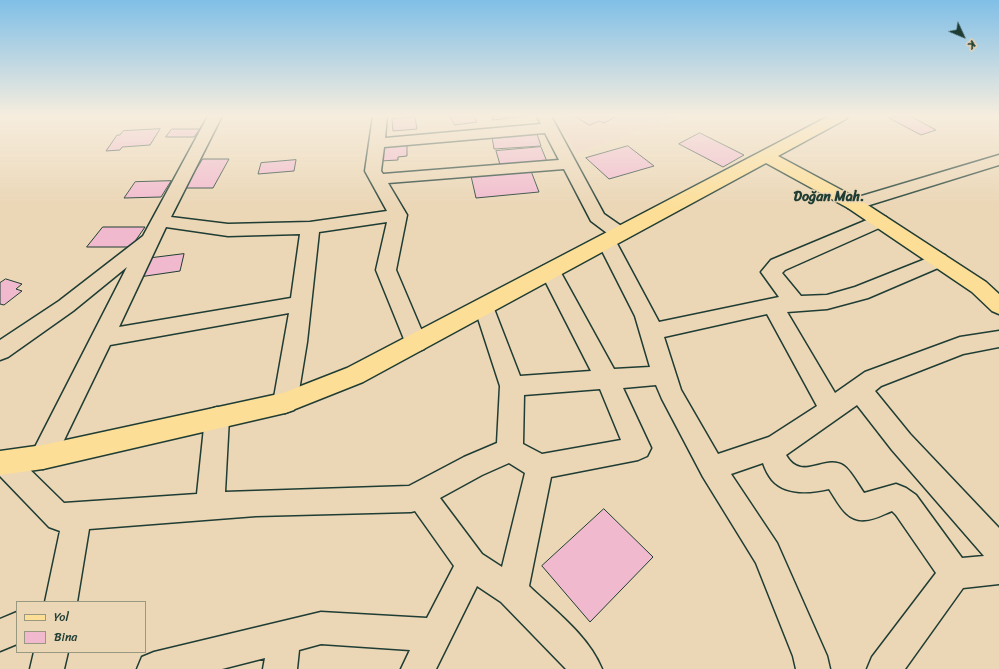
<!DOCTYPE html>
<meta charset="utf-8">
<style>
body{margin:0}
#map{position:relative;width:999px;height:669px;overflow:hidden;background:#ebd6b5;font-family:Sriracha,sans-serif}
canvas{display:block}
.legend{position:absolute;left:16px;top:601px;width:130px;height:52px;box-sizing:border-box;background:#ebd6b5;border:1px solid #999981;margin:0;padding:5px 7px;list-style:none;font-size:12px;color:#1f3d34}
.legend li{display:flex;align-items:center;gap:8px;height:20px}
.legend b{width:20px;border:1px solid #999981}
.north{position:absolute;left:943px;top:16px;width:40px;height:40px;-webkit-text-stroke:3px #ebd6b5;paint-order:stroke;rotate:134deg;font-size:11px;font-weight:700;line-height:16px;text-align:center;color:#1f3d34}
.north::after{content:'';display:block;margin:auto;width:14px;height:18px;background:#1f3d34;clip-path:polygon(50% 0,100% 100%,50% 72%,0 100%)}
</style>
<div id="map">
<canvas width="999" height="669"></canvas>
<ul class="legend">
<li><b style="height:5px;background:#fcde96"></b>Yol</li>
<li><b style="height:11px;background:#f1b9ce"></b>Bina</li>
</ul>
<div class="north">K</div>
</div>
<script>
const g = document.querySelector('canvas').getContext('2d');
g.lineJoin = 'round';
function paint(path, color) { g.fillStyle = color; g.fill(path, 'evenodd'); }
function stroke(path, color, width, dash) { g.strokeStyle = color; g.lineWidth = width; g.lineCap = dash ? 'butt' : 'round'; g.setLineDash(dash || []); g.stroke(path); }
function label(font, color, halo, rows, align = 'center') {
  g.font = font + ' Sriracha,sans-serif'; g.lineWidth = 3; g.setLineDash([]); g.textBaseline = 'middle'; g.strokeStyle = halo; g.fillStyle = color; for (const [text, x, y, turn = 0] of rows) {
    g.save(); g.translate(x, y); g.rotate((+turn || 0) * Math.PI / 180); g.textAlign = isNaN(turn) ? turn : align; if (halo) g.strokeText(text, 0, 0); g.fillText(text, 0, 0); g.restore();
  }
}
const built = new Path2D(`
 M 554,116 L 678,116 L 577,153 Z`);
const building = new Path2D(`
 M 450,116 L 474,116 L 477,122 L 455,125 Z
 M 492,116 L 528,116 L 493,120 Z
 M 574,116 L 617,116 L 604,123 L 599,121 L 590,125 Z
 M 895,116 L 910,116 L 936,130 L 921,135 L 889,118 Z
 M 415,117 L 417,129 L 393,131 L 392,119 Z
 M 160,129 L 150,145 L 122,147 L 120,150 L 106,151 L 117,135 L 120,135 L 123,131 Z
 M 172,129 L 200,129 L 194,137 L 166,137 Z
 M 700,133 L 744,155 L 723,167 L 679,144 Z
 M 537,134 L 541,146 L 494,149 L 492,137 Z
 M 407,144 L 407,156 L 398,157 L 398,160 L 380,161 L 381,146 Z
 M 628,146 L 654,166 L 609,179 L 586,158 Z
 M 541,147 L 548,164 L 501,168 L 496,151 Z
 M 203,159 L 229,159 L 213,188 L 185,188 Z
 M 296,160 L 294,171 L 258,174 L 261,163 Z
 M 531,171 L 539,192 L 476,198 L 471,176 Z
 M 171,181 L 161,197 L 124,198 L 135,182 Z
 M 103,227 L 145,227 L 131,247 L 87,247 Z
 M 184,254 L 180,271 L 139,277 L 144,259 Z
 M 6,279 L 22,284 L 16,289 L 22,291 L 4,305 L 0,304 L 0,283 Z
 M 604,509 L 653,557 L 590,622 L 542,566 Z`);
const minor = new Path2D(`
 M 208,116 L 222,116 L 171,217 L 228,224 L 310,222 L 387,211 L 365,171 L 373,116 L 387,116 L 385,138 L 541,124 L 537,116 L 551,116 L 604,214 L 627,230 L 629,234 L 627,238 L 620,240 L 614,238 L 659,322 L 779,297 L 761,272 L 771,260 L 874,217 L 880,215 L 886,217 L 889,221 L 886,225 L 785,270 L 782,273 L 801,296 L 827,295 L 855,287 L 938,254 L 945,255 L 948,260 L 945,265 L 868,298 L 827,309 L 787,312 L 835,393 L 865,372 L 960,337 L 999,331 L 999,347 L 963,354 L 881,386 L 875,391 L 910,434 L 999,528 L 999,584 L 963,588 L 905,669 L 867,669 L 872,657 L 936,573 L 896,515 L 892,511 C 884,514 874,520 865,520 C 846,522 838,502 829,489 C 811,493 786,496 772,480 C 768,475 765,469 763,463 L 731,474 L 777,543 L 827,656 L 830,669 L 796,669 L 793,656 L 756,563 L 703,477 L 662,399 L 656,385 L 623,388 L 651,448 L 647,456 L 638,460 L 551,477 L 529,586 C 555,611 588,635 602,669 L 566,669 L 501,602 L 477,586 L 436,669 L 401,669 L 410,650 L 321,644 L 299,650 L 297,669 L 263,669 L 265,658 L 222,669 L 137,669 L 142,657 L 154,652 L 321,612 L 427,618 L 454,566 L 415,511 L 411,512 L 256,516 L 89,529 L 77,602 L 45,602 L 60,531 L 49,527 L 0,476 L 0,453 L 5,451 L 14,454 L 64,503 L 197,494 L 205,418 L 208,410 L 217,407 L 226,410 L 229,418 L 225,492 L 409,486 L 464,457 L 497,443 L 500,386 L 474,306 L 477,301 L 484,298 L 491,301 L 520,376 L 591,371 L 540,271 L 543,266 L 550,264 L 557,266 L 560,271 L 614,369 L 650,367 L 635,316 L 597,241 L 599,237 L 606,235 L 611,236 L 591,221 L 564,169 L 388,183 L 407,215 L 396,270 L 427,343 L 424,349 L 416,352 L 408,349 L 376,270 L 387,222 L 319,232 L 307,342 L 297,403 L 294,410 L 285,413 L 276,410 L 273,403 L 289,313 L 110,345 L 52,465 L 43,469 L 34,465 L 30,457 L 34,449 L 127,267 L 73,311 L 8,357 L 0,360 L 0,340 L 59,301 L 143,236 ZM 545,133 L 559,160 L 383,174 L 381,171 L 384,147 ZM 166,227 L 228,236 L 300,234 L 291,298 L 119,327 ZM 767,314 L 817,406 L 769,437 L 718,454 L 681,390 L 664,337 ZM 600,389 L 621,440 L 542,454 L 523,444 L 524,395 ZM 857,405 L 892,450 L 984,556 L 962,558 L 916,495 L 906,488 L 896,484 L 864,493 C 859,486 851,471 844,466 C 825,453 802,483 786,455 ZM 509,463 L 525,473 L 502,567 L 482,554 L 440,498 L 482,475 Z
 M 999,155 L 999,165 L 860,208 L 854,209 L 848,208 L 845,204 L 848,200 Z
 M 17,612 L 17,644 L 0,651 L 0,619 Z
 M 34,652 L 68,652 L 64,669 L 30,669 Z`);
const major = new Path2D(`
 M 829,116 L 848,116 L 846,119 L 778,156 L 860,200 L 986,282 L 999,294 L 999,314 L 992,311 L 972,292 L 848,208 L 766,163 L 363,382 L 285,413 L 43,469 L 0,475 L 0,451 L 43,445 L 283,393 L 347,368 Z`);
const farDistrictnames = [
 ["Doğan Mah.",829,197]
];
paint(built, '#edcdbc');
paint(building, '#f1b9ce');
stroke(building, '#1f3d34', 1);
stroke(minor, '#1f3d34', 3);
stroke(major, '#1f3d34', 3);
paint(minor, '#ebd6b5');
paint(major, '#fcde96');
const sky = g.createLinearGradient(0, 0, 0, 210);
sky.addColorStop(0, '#80bfe7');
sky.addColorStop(0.55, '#f6edde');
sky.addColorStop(1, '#f6edde00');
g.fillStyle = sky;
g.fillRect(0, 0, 999, 210);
label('bold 14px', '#1f3d34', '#ebd6b5', farDistrictnames);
</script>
